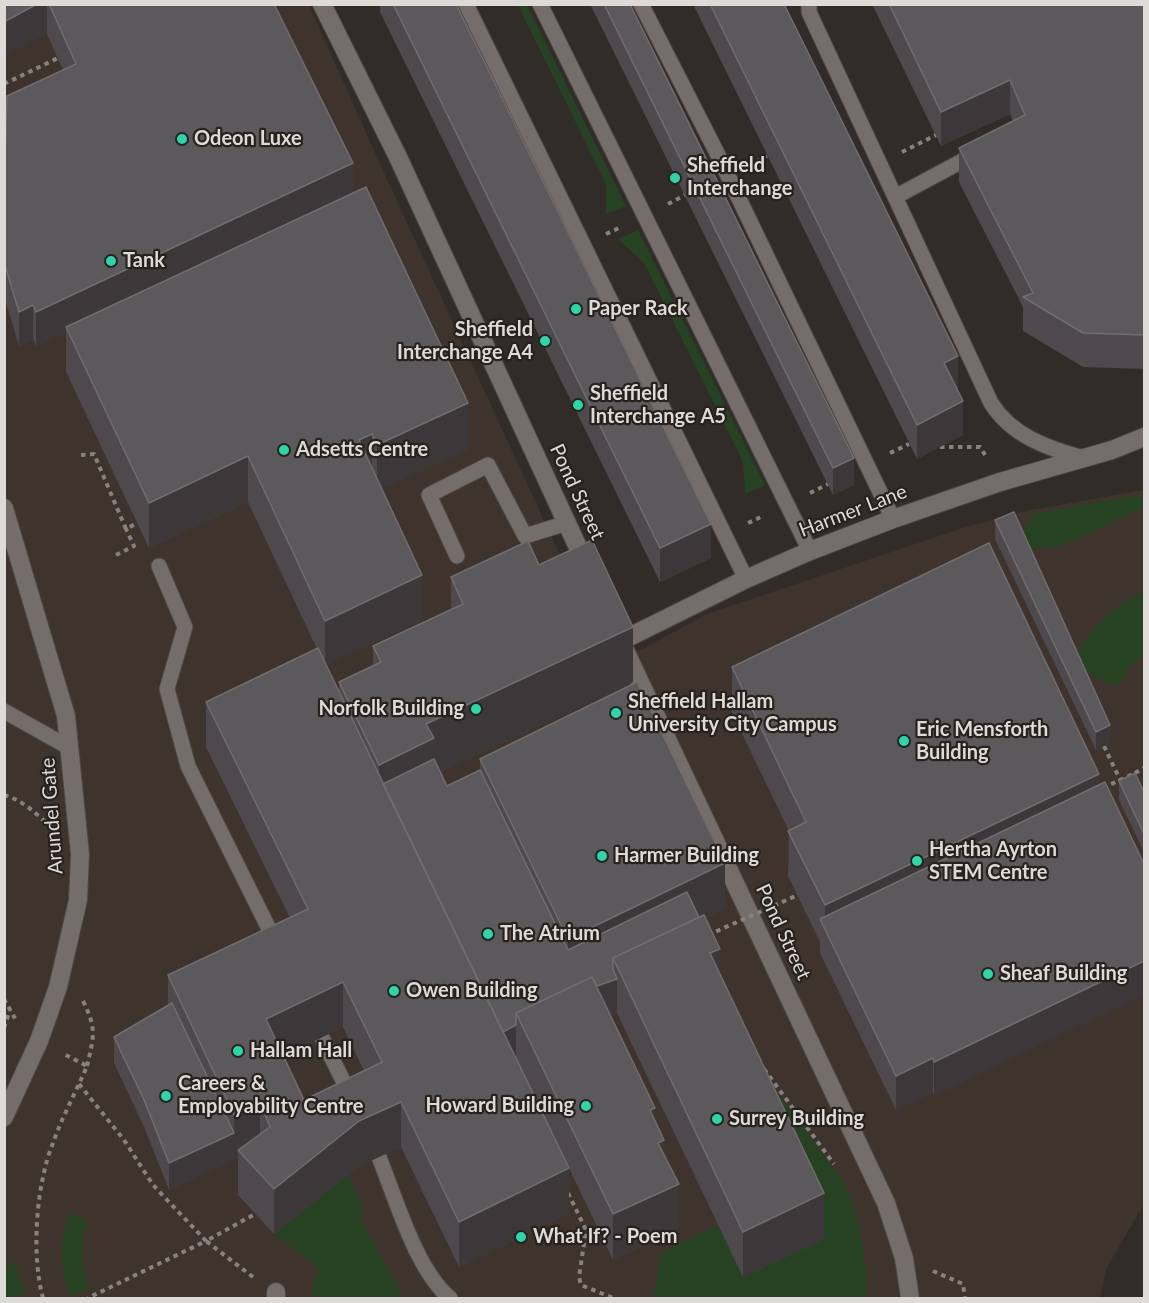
<!DOCTYPE html>
<style>
body{margin:0}
#map{position:relative;width:1149px;height:1303px;overflow:hidden;background:#322c29;font-family:Lato,sans-serif}
canvas{display:block}
.frame{position:absolute;inset:0;border:6px solid #dddad7;pointer-events:none}
</style>
<div id="map">
<canvas width="1149" height="1303"></canvas>
<div class="frame"></div>
</div>
<script>
const g = document.querySelector('canvas').getContext('2d');
g.lineJoin = 'round';
function paint(path, color) { g.fillStyle = color; g.fill(path, 'evenodd'); }
function stroke(path, color, width, dash) { g.strokeStyle = color; g.lineWidth = width; g.lineCap = dash ? 'butt' : 'round'; g.setLineDash(dash || []); g.stroke(path); }
function label(font, color, halo, rows, align = 'center') {
  g.font = font + ' Lato,sans-serif'; g.lineWidth = 4.5; g.setLineDash([]); g.textBaseline = 'middle'; g.strokeStyle = halo; g.fillStyle = color; for (const [text, x, y, turn = 0] of rows) {
    g.save(); g.translate(x, y); g.rotate((+turn || 0) * Math.PI / 180); g.textAlign = isNaN(turn) ? turn : align; if (halo) g.strokeText(text, 0, 0); g.fillText(text, 0, 0); g.restore();
  }
}
const built = new Path2D(`
 M 5,5 L 309,5 L 379,162 L 611,666 L 707,614 L 966,527 L 1031,510 L 1144,490 L 1144,1204 L 1106,1269 L 1100,1298 L 5,1298 Z`);
const green = new Path2D(`
 M 518,5 L 527,5 L 626,206 L 606,214 L 606,184 Z
 M 638,230 L 765,485 L 745,494 L 743,462 L 644,263 L 618,239 Z
 M 1144,494 L 1144,510 L 1143,508 L 1061,546 L 1023,550 L 1019,542 L 1032,514 Z
 M 1144,592 L 1144,655 L 1127,670 L 1118,686 C 1100,680 1085,675 1077,656 C 1095,622 1109,609 1144,592 Z
 M 714,1006 L 842,1180 C 861,1218 866,1256 867,1298 L 653,1298 L 662,1252 L 718,1225 Z
 M 348,1175 L 362,1206 L 362,1222 L 398,1286 L 403,1298 L 311,1298 L 314,1282 L 319,1268 L 274,1234 Z
 M 69,1213 L 87,1220 C 82,1243 80,1265 89,1289 L 70,1297 C 60,1268 59,1242 69,1213 Z
 M 12,1259 L 26,1293 L 14,1298 L 5,1298 L 5,1275 Z`);
const path = new Path2D(`
 M 4,84 L 58,58
 M 902,152 L 938,134
 M 750,165 L 767,156
 M 668,204 L 685,195
 M 606,234 L 621,227
 M 940,447 L 980,447 L 987,458
 M 890,453 L 909,444
 M 81,455 L 94,454 L 126,529 L 137,523
 M 810,493 L 828,484
 M 748,523 L 763,516
 M 116,555 L 134,546 L 126,529
 M 1104,746 L 1122,784
 M 1135,773 L 1144,768
 M 4,795 C 23,800 36,814 50,826
 M 4,999 L 17,1022
 M 83,1001 C 97,1029 94,1036 87,1066
 M 4,1028 L 10,1010
 M 764,1069 L 834,1164
 M 79,1084 L 124,1140 L 153,1185 L 206,1241 L 88,1298
 M 568,1193 L 586,1230 L 579,1277 L 581,1285 L 613,1298
 M 933,1271 L 963,1284 L 965,1298
 M 253,1277 L 206,1241 L 255,1214
 M 43,1298 C 31,1255 36,1185 53,1143 C 62,1117 76,1092 87,1066 L 62,1053`);
const service = new Path2D(`
 M 466,4 L 746,579
 M 540,4 L 810,551
 M 641,4 L 718,155 L 893,519
 M 809,4 L 809,12 L 991,403 C 1012,436 1047,448 1083,458
 M 895,197 L 977,153
 M 457,556 L 429,495 L 488,465 L 525,536 L 567,523
 M 159,566 L 185,627 L 167,689 L 188,766 L 277,945
 M 4,711 L 70,748
 M 322,1038 L 351,1097
 M 379,1157 C 396,1199 416,1270 450,1298`);
const pedestrian = new Path2D(`
 M 276,1292 L 276,1298`);
const minor = new Path2D(`
 M 322,4 L 397,155 L 588,569
 M 621,641 L 746,579 L 810,551 L 893,519 L 1000,482 L 1112,450 L 1144,437
 M 623,646 L 886,1203 L 904,1258 L 910,1298`);
const tertiary = new Path2D(`
 M 4,508 L 66,716 L 80,854 L 78,900 L 58,987 L 39,1041 L 4,1117`);
const pathBridge = new Path2D(`
 M 1103,788 L 1135,773
 M 708,935 L 798,895`);
const wall = new Path2D(`
 M 4,4 L 274,4 L 353,193 L 468,449 L 381,489 L 422,620 L 326,665 L 339,691 L 339,682 L 373,666 L 373,646 L 451,610 L 451,577 L 539,565 L 633,682 L 440,772 L 447,786 L 480,770 L 480,759 L 725,908 L 705,918 L 720,974 L 824,1239 L 743,1277 L 617,1013 L 610,1015 L 655,1121 L 664,1155 L 679,1229 L 613,1260 L 569,1168 L 569,1213 L 459,1267 L 401,1147 L 359,1166 L 274,1234 L 238,1195 L 238,1158 L 169,1190 L 145,1129 L 114,1063 L 114,1037 L 168,1005 L 168,975 L 290,918 L 206,747 L 206,702 L 317,649 L 248,502 L 149,548 L 66,372 L 66,332 L 36,346 L 33,339 L 19,346 L 4,296 L 4,192 L 63,70 L 47,34 ZM 343,1027 L 364,1071 L 304,1100 L 283,1056 Z
 M 380,4 L 456,4 L 711,558 L 660,582 L 380,12 Z
 M 590,4 L 630,4 L 854,485 L 833,495 Z
 M 693,4 L 784,4 L 958,390 L 963,435 L 917,459 Z
 M 872,4 L 1144,4 L 1144,369 L 1083,367 L 1023,331 L 1023,307 L 959,182 L 959,148 L 1013,121 L 1010,114 L 941,146 Z
 M 995,520 L 1110,743 L 1096,750 L 995,539 Z
 M 989,543 L 934,1096 L 933,1092 L 896,1110 L 820,953 L 820,942 L 788,876 L 789,831 L 732,713 L 732,667 Z
 M 1119,781 L 1144,792 L 1144,852 L 1119,800 Z`);
const shadedWall = new Path2D(`
 M 37,4 L 47,4 L 47,34 L 4,56 L 4,22 Z
 M 1010,80 L 1010,114 L 941,146 L 941,112 Z
 M 353,163 L 353,197 L 66,327 L 66,332 L 36,346 L 36,312 Z
 M 33,305 L 33,339 L 19,346 L 19,312 Z
 M 958,356 L 958,390 L 944,363 Z
 M 963,401 L 963,435 L 917,459 L 917,425 Z
 M 468,403 L 468,449 L 377,491 L 377,445 Z
 M 372,434 L 372,479 L 359,440 Z
 M 248,456 L 248,502 L 149,548 L 149,503 Z
 M 854,458 L 854,485 L 833,495 L 833,468 Z
 M 711,524 L 711,558 L 660,582 L 660,548 Z
 M 422,575 L 422,620 L 325,666 L 325,621 Z
 M 633,627 L 633,682 L 434,775 L 379,786 L 379,765 L 426,724 Z
 M 1110,725 L 1110,743 L 1096,750 L 1096,732 Z
 M 1099,774 L 1099,819 L 825,928 L 825,905 Z
 M 725,863 L 725,908 L 614,962 L 613,958 L 568,984 L 568,939 Z
 M 720,949 L 720,994 L 710,953 Z
 M 1144,961 L 1144,995 L 934,1096 L 934,1062 Z
 M 617,979 L 617,1013 L 592,1022 L 592,988 Z
 M 343,982 L 343,1027 L 266,1065 L 266,1019 Z
 M 516,1025 L 516,1058 L 499,1034 Z
 M 933,1058 L 933,1092 L 896,1110 L 896,1076 Z
 M 260,1102 L 260,1148 L 238,1150 L 238,1158 L 169,1190 L 169,1163 L 234,1133 L 234,1115 Z
 M 401,1102 L 401,1147 L 359,1166 L 274,1234 L 274,1189 L 359,1121 Z
 M 655,1108 L 655,1153 L 650,1110 Z
 M 664,1140 L 664,1185 L 658,1143 Z
 M 569,1168 L 569,1213 L 459,1267 L 459,1222 Z
 M 679,1184 L 679,1229 L 613,1260 L 613,1214 Z
 M 824,1193 L 824,1239 L 743,1277 L 743,1232 Z`);
const building = new Path2D(`
 M 4,4 L 37,4 L 4,22 Z
 M 49,4 L 274,4 L 353,163 L 36,312 L 33,305 L 19,312 L 4,262 L 4,192 L 7,96 L 76,64 Z
 M 393,4 L 456,4 L 711,524 L 660,548 Z
 M 604,4 L 630,4 L 854,458 L 833,468 Z
 M 710,4 L 784,4 L 958,356 L 944,363 L 963,401 L 917,425 Z
 M 889,4 L 1144,4 L 1144,335 L 1083,333 L 1023,297 L 1033,293 L 959,148 L 1025,115 L 1010,80 L 941,112 Z
 M 366,187 L 468,403 L 377,445 L 372,434 L 359,440 L 422,575 L 325,621 L 248,456 L 149,503 L 66,327 Z
 M 1014,512 L 1110,725 L 1096,732 L 995,520 Z
 M 592,540 L 633,627 L 426,724 L 434,738 L 379,765 L 339,682 L 381,662 L 373,646 L 463,604 L 451,577 L 528,541 L 539,565 Z
 M 989,543 L 1099,774 L 825,905 L 788,831 L 806,822 L 732,667 Z
 M 318,648 L 569,1168 L 459,1222 L 401,1102 L 359,1121 L 274,1189 L 238,1150 L 270,1127 L 260,1102 L 234,1115 L 168,975 L 308,909 L 206,702 ZM 343,982 L 382,1062 L 304,1100 L 266,1019 Z
 M 637,682 L 725,863 L 568,939 L 480,759 Z
 M 434,759 L 447,786 L 480,770 L 568,950 L 687,892 L 699,917 L 613,958 L 613,969 L 617,979 L 597,986 L 592,977 L 516,1013 L 516,1025 L 503,1032 L 383,784 Z
 M 1135,773 L 1144,792 L 1144,834 L 1119,781 Z
 M 1105,782 L 1144,864 L 1144,961 L 934,1062 L 933,1058 L 896,1076 L 820,919 Z
 M 704,915 L 720,949 L 710,953 L 824,1193 L 743,1232 L 613,958 Z
 M 592,977 L 655,1108 L 650,1110 L 664,1140 L 658,1143 L 679,1184 L 613,1214 L 516,1013 Z
 M 172,1003 L 234,1133 L 169,1163 L 145,1102 L 114,1037 Z`);
const markers = [
 [182,139,6,"#2fd4aa"],
 [675,178,6,"#2fd4aa"],
 [111,261,6,"#2fd4aa"],
 [576,309,6,"#2fd4aa"],
 [545,341,6,"#2fd4aa"],
 [578,405,6,"#2fd4aa"],
 [284,450,6,"#2fd4aa"],
 [476,709,6,"#2fd4aa"],
 [616,713,6,"#2fd4aa"],
 [904,741,6,"#2fd4aa"],
 [602,856,6,"#2fd4aa"],
 [917,861,6,"#2fd4aa"],
 [488,934,6,"#2fd4aa"],
 [988,974,6,"#2fd4aa"],
 [394,991,6,"#2fd4aa"],
 [238,1051,6,"#2fd4aa"],
 [166,1096,6,"#2fd4aa"],
 [586,1106,6,"#2fd4aa"],
 [717,1119,6,"#2fd4aa"],
 [521,1237,6,"#2fd4aa"]
];
const poiNames = [
 ["Odeon Luxe",194,139],
 ["Sheffield",687,166],
 ["Interchange",687,189],
 ["Tank",123,261],
 ["Paper Rack",588,309],
 ["Sheffield",533,330,"right"],
 ["Interchange A4",533,353,"right"],
 ["Sheffield",590,394],
 ["Interchange A5",590,417],
 ["Adsetts Centre",296,450],
 ["Sheffield Hallam",628,702],
 ["University City Campus",628,725],
 ["Norfolk Building",464,709,"right"],
 ["Eric Mensforth",916,730],
 ["Building",916,753],
 ["Hertha Ayrton",929,850],
 ["STEM Centre",929,873],
 ["Harmer Building",614,856],
 ["The Atrium",500,934],
 ["Sheaf Building",1000,974],
 ["Owen Building",406,991],
 ["Hallam Hall",250,1051],
 ["Careers &",178,1084],
 ["Employability Centre",178,1107],
 ["Howard Building",574,1106,"right"],
 ["Surrey Building",729,1119],
 ["What If? - Poem",533,1237]
];
const streetNames = [
 ["Pond Street",577,492,65],
 ["Harmer Lane",853,511,-21],
 ["Arundel Gate",52,816,-94],
 ["Pond Street",783,932,65]
];
paint(built, '#3f342d');
paint(green, '#274222');
stroke(service, '#4c4744', 17);
stroke(pedestrian, '#4c4744', 20);
stroke(minor, '#4c4744', 20);
stroke(tertiary, '#4c4744', 20);
stroke(path, '#87827f', 4, [4.5, 4.5]);
stroke(service, '#746d69', 15);
stroke(pedestrian, '#746d69', 18);
stroke(minor, '#746d69', 18);
stroke(tertiary, '#746d69', 18);
stroke(pathBridge, '#87827f', 4, [4.5, 4.5]);
paint(wall, '#4d494d');
paint(shadedWall, '#3c3739');
paint(building, '#5c595c');
stroke(building, '#706d6f', 1.5);
for (const [x, y, r, color] of markers) { const dot = new Path2D(); dot.arc(x, y, r, 0, 2 * Math.PI); g.fillStyle = color; g.fill(dot); stroke(dot, '#28221f', 2); }
label('bold 20px', '#dddad7', '#28221f', poiNames, 'left');
label('20px', '#dddad7', '#28221f', streetNames);
</script>
